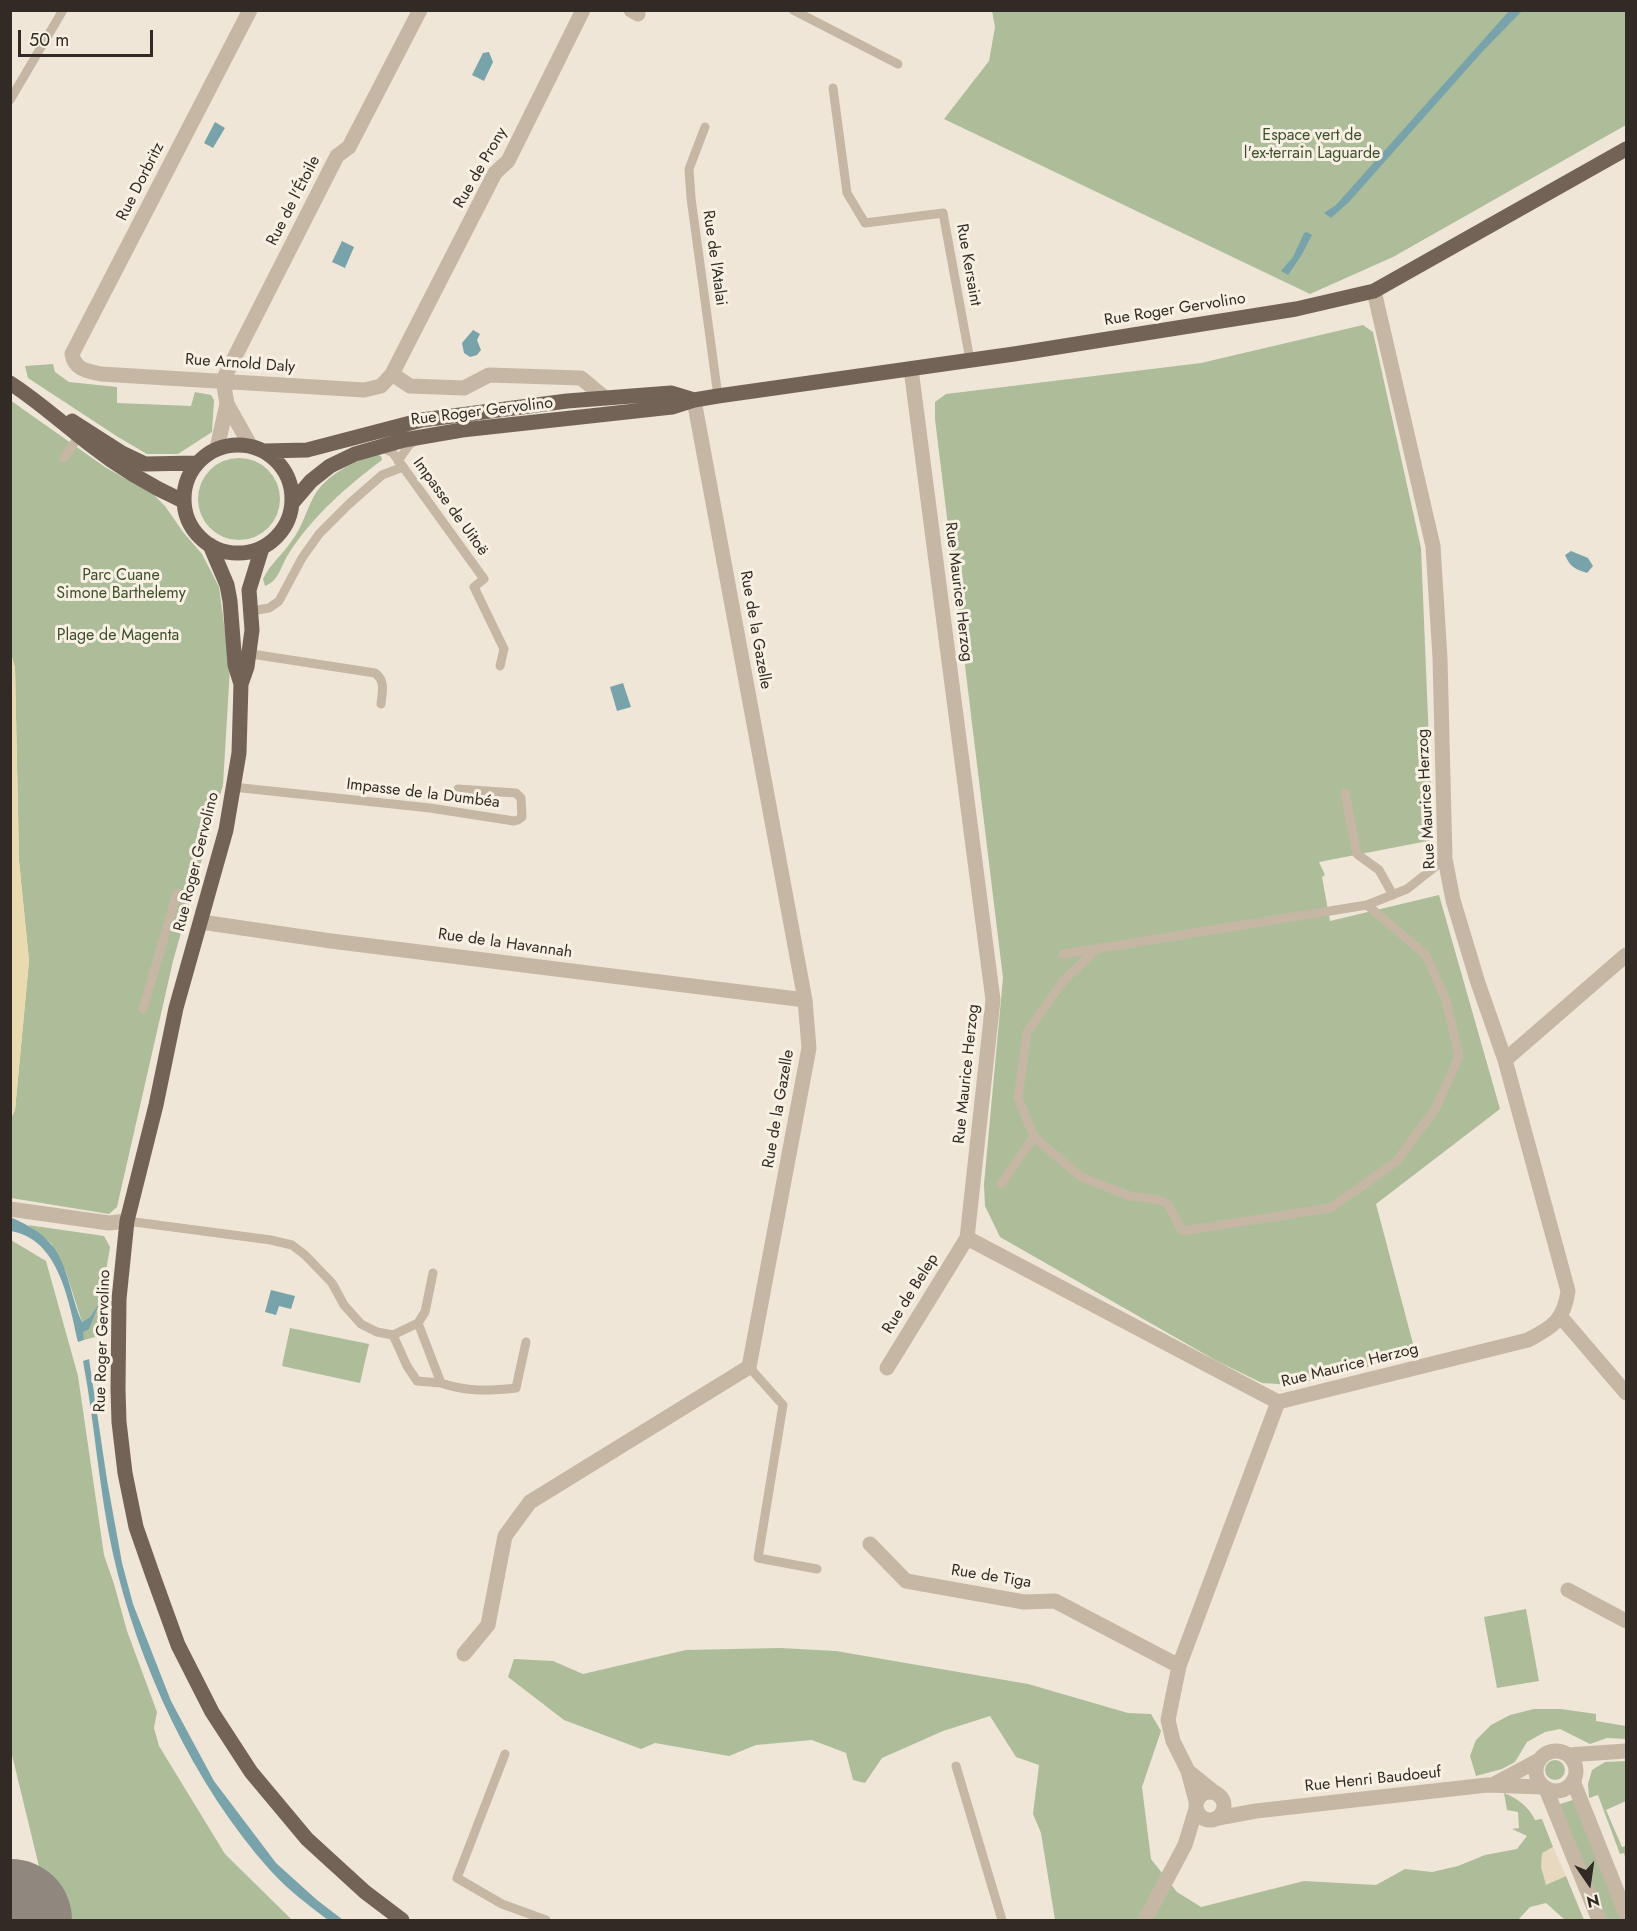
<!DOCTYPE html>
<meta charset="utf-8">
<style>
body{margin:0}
#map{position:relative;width:1637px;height:1931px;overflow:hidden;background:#efe6d7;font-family:Jost,sans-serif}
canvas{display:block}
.frame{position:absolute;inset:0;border:12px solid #322b25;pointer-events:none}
.north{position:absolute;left:1559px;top:1853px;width:60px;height:60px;-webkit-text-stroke:4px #f7f0e3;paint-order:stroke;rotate:167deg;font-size:16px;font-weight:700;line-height:24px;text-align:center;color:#322b25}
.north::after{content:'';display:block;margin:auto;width:21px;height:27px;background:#322b25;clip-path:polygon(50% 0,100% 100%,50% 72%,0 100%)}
.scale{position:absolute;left:18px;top:30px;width:135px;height:27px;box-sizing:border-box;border:3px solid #322b25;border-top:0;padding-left:8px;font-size:18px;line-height:21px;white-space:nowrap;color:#322b25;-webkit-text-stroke:4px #f7f0e3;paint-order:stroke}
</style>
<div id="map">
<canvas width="1637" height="1931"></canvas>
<div class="frame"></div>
<div class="north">N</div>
<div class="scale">50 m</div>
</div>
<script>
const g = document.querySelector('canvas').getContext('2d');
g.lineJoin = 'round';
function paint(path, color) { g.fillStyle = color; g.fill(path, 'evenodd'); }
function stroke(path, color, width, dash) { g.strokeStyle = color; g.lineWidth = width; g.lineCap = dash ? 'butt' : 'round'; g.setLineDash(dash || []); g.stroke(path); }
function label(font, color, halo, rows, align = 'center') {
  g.font = font + ' Jost,sans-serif'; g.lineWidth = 6; g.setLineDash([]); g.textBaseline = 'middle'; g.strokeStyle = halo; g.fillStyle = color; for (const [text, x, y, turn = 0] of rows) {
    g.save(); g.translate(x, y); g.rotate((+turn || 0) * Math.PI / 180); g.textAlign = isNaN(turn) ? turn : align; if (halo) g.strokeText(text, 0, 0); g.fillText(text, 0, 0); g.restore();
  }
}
const green = new Path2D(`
 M 992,11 L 1626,11 L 1626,125 L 1393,257 L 1310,294 L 944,119 L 989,61 L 995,27 Z
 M 1363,325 L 1373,332 L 1421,548 L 1433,840 L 1319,862 L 1325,875 L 1322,877 L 1330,921 L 1439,895 L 1500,1109 L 1376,1204 L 1416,1355 L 1294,1385 L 1262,1383 L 1215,1360 L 1000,1237 L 985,1206 L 984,1184 L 1003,978 L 935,419 L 935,402 L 946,394 L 1201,363 Z
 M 53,364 L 55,372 L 69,382 L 117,387 L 117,403 L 191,406 L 195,392 L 211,395 L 214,400 L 212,432 L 178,454 L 147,454 L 118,437 L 28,378 L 25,366 Z
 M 10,400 L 105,467 L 154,495 L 165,506 L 183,532 L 202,554 L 219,587 L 230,668 L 223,785 L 173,961 L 117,1207 L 109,1214 L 11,1198 L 11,1118 L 15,1110 L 29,961 L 19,861 L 15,668 L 10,650 Z
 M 375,454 L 381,456 L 382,460 C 346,487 314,515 289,553 C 280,567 280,580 265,586 L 263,579 C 270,564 282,555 291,542 C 302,528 306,511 314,496 C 327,474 352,463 375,454 Z
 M198 499a41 41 0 1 1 82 0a41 41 0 1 1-82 0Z
 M 28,1225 L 104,1236 L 110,1247 L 95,1337 L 84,1340 L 82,1332 L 97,1307 L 90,1317 L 82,1322 L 66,1272 L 51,1243 Z
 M 11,1240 L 46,1261 L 78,1376 L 104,1555 L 114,1584 L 127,1631 L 157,1712 L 154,1728 L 159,1746 L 225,1854 L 292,1920 L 52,1920 L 11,1751 Z
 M 290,1328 L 369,1344 L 360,1383 L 282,1366 Z
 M 1526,1609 L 1539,1681 L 1497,1688 L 1484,1617 Z
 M 780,1648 L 836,1651 L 1028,1684 L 1128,1713 L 1151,1714 L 1161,1731 L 1142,1787 L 1151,1859 L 1177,1892 L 1201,1907 L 1304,1881 L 1376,1885 L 1405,1869 L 1432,1872 L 1458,1866 L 1485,1855 L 1517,1849 L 1527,1836 L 1512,1829 L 1519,1828 L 1518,1812 L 1507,1810 L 1504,1793 C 1517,1798 1529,1807 1535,1820 L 1542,1819 L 1553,1847 L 1542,1854 L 1546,1884 L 1566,1876 L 1584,1920 L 1565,1920 L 1546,1903 L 1530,1907 L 1518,1920 L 1055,1920 L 1041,1833 L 1033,1814 L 1039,1765 L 1016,1757 L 990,1716 L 943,1731 L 882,1758 L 865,1783 L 853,1780 L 846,1753 L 812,1740 L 756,1745 L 729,1756 L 655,1743 L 641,1749 L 564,1720 L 508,1677 L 514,1659 L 553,1661 L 583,1674 L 686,1650 Z
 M 1534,1709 L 1561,1709 L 1596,1714 L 1596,1721 L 1626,1726 L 1626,1739 L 1607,1738 L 1590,1744 L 1560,1729 L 1545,1732 L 1527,1742 L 1515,1762 L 1502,1769 L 1476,1776 L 1470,1756 L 1476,1740 L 1491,1725 L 1510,1715 Z
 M1545 1770a10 10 0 1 1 20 0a10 10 0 1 1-20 0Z
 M 1626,1761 L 1626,1801 L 1606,1810 L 1622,1847 L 1626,1846 L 1626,1860 L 1624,1853 L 1620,1854 L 1598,1795 L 1589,1798 L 1588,1784 L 1592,1770 L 1605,1762 Z
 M 1576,1799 L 1625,1920 L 1604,1920 L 1559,1807 L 1560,1804 Z`);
const sand = new Path2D(`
 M 10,650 L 15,668 L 19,861 L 29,961 L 15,1110 L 11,1118 Z`);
const plaza = new Path2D(`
 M 1553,1847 L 1566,1876 L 1546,1885 L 1541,1867 L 1542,1853 Z`);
const water = new Path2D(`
 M 1509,11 L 1522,11 L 1482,52 L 1349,202 L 1331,218 L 1324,213 L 1336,205 Z
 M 489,52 L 493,62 L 484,81 L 472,75 L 483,53 Z
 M 215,122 L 225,128 L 213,148 L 204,143 Z
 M 1307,232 L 1312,235 L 1301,256 L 1288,275 L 1281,271 L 1293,257 L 1304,233 Z
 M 342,241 L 354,247 L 345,268 L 332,262 Z
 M 473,330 L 480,334 L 477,340 L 481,350 L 477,355 L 470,357 L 464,353 L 462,343 Z
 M 1571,551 L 1588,558 L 1593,566 L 1587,573 C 1575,569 1570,567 1565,555 Z
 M 623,683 L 631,707 L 617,711 L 610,687 Z
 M 10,1217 C 24,1223 40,1231 50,1243 C 68,1262 71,1299 82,1322 L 90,1317 L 99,1304 L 89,1329 L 83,1332 L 84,1340 L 78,1342 C 69,1302 59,1239 11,1231 Z
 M 271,1290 L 295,1296 L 291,1309 L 279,1306 L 276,1315 L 265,1312 Z
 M 89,1359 L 107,1480 L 122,1563 L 133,1604 L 171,1701 L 214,1781 L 276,1863 L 317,1900 L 343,1920 L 328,1920 C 308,1905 287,1889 270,1870 C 194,1785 138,1665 113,1554 C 99,1491 95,1425 83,1361 Z`);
const runway = new Path2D(`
 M 10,1920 L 11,1920`);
const service = new Path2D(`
 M 793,10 L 898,64
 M 833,88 L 847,193 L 865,223 L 943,213 L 970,360
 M 10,100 L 63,10
 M 705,127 L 689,169 L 691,198 L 718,396
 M 381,447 L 393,453 L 484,579 L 474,587 L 504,649 L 500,666
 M 64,458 L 79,436
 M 398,461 L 409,445 L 416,440
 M 251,611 L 269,608 L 279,601 L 302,558 L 319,534 L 349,504 L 382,475 L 403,467
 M 245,653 L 375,673 C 386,681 382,692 381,704
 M 233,787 L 430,808 L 514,821 L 518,820 L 522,817 L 521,798 L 516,793 L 458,789
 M 1345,793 L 1357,854 L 1379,870 L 1393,895
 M 1098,948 L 1064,980 L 1027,1032 L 1018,1098 L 1034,1137 L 1081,1177 L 1130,1196 L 1159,1200 L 1168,1204 L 1182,1231 L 1330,1208 L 1396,1162 L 1436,1108 L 1459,1056 L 1446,1000 L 1426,955 L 1367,905
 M 1063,954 L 1367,905 L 1407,889 L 1445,859
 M 143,1009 L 177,893
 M 1001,1184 L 1034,1137
 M 127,1221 L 271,1240 L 292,1245 L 305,1255 L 332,1283 L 344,1305 L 361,1324 L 377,1332 L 393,1335
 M 433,1273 L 425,1312 L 418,1323 L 441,1383 C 467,1392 489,1391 516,1388 L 526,1342
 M 418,1323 L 393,1335 L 407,1366 L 417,1381 L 441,1383
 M 749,1367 L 783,1405 L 758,1558 L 817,1569
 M 505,1754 L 457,1878 L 502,1904 L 546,1920
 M 956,1766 L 1002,1920`);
const minor = new Path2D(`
 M 250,10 L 72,354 C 75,370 87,371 101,374 L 364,390 L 381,386 L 392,374 L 495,173 L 508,161 L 583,10
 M 631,10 L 638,14
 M 911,369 L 993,1000 L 967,1238 L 1278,1402 L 1528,1340 C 1553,1327 1564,1320 1568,1291 L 1505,1060 L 1478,983 L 1453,900 L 1445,859 L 1440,658 L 1433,546 L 1374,291
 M 392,374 L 410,386 L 464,388 L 489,375 L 581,378 L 605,398
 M 223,380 L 337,156 L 349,147 L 420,10
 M 223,380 L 227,404 L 250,445
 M 217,448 L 227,404
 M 201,922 L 331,941 L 805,1000
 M 1505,1060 L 1626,955
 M 10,1209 L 109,1223 L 127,1221
 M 1561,1317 L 1626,1393
 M 887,1368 L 967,1238
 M 870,1544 L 906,1581 L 1024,1602 L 1055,1601 L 1179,1666
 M 1568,1590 L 1626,1621
 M 464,1654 L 488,1625 L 505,1536 L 530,1502 L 749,1367 L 809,1048 L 805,1000 L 694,400
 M 1188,1771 L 1214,1792
 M 1573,1781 L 1626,1914
 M 1546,1789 L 1599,1920
 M 1196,1801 L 1188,1771 L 1173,1741 L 1168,1720 L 1179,1666 L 1278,1402`);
const tertiary = new Path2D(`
 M1536 1771a20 20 0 1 1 40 0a20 20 0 1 1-40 0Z
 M 1568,1755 L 1626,1751
 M 1494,1784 L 1539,1760
 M1196 1806a14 14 0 1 1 28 0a14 14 0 1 1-28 0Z
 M 1218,1818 L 1256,1811 L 1487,1785 L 1542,1787
 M 1145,1920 L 1185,1845 L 1196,1809`);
const primary = new Path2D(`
 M 10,383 C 38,401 62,423 88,443 C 117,466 150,486 183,501
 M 72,421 L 122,453 L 145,464 L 196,463
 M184 499a54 54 0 1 1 108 0a54 54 0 1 1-108 0Z
 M 264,451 L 307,450 L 422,420 L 567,401 L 671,393 L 694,400
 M 293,502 L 311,481 L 330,466 L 355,454 L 404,440 L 462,430 L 672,407 L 694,400 L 718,396 L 1014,354 L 1296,309 L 1374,291 L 1626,149
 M 210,545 L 227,585 L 230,601 L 235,665 L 241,684 L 239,753 L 226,830 L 176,1008 L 156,1105 L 127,1221 L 119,1299 L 118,1389 L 119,1422 L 125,1473 L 136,1527 L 152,1573 L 178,1645 L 212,1712 L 251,1772 L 307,1839 L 365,1892 L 402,1920
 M 241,684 L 247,667 L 252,630 L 249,590 L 262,548`);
const parkNames = [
 ["Espace vert de",1312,136],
 ["l'ex-terrain Laguarde",1312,154],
 ["Parc Cuane",121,576],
 ["Simone Barthelemy",121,594],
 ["Plage de Magenta",118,636]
];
const streetNames = [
 ["Rue de Prony",481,168,-60],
 ["Rue Dorbritz",141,182,-63],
 ["Rue de l'Étoile",294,201,-63],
 ["Rue de l'Atalai",714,258,82],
 ["Rue Kersaint",968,265,80],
 ["Rue Roger Gervolino",1175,310,-9],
 ["Rue Arnold Daly",240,364,4],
 ["Rue Roger Gervolino",482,412,-7],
 ["Impasse de Uitoë",450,507,54],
 ["Rue Maurice Herzog",958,592,83],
 ["Rue de la Gazelle",755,630,80],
 ["Impasse de la Dumbéa",423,794,7],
 ["Rue Maurice Herzog",1427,799,-93],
 ["Rue Roger Gervolino",197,862,-76],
 ["Rue de la Havannah",505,944,8],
 ["Rue Maurice Herzog",967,1074,-84],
 ["Rue de la Gazelle",779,1109,-80],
 ["Rue de Belep",911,1294,-58],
 ["Rue Roger Gervolino",103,1341,-88],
 ["Rue Maurice Herzog",1350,1366,-14],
 ["Rue de Tiga",991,1577,9],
 ["Rue Henri Baudoeuf",1373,1780,-6]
];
paint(green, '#adbd99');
paint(sand, '#eadbaf');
paint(plaza, '#e6d9bf');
paint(water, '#78a3aa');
stroke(runway, '#90887e', 122);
stroke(service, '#c6b7a4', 9);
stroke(minor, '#c6b7a4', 15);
stroke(tertiary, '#c6b7a4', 15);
stroke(primary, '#736357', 15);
label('16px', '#3e4f2b', '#f7f0e3', parkNames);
label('16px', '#322b25', '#f7f0e3', streetNames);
</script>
